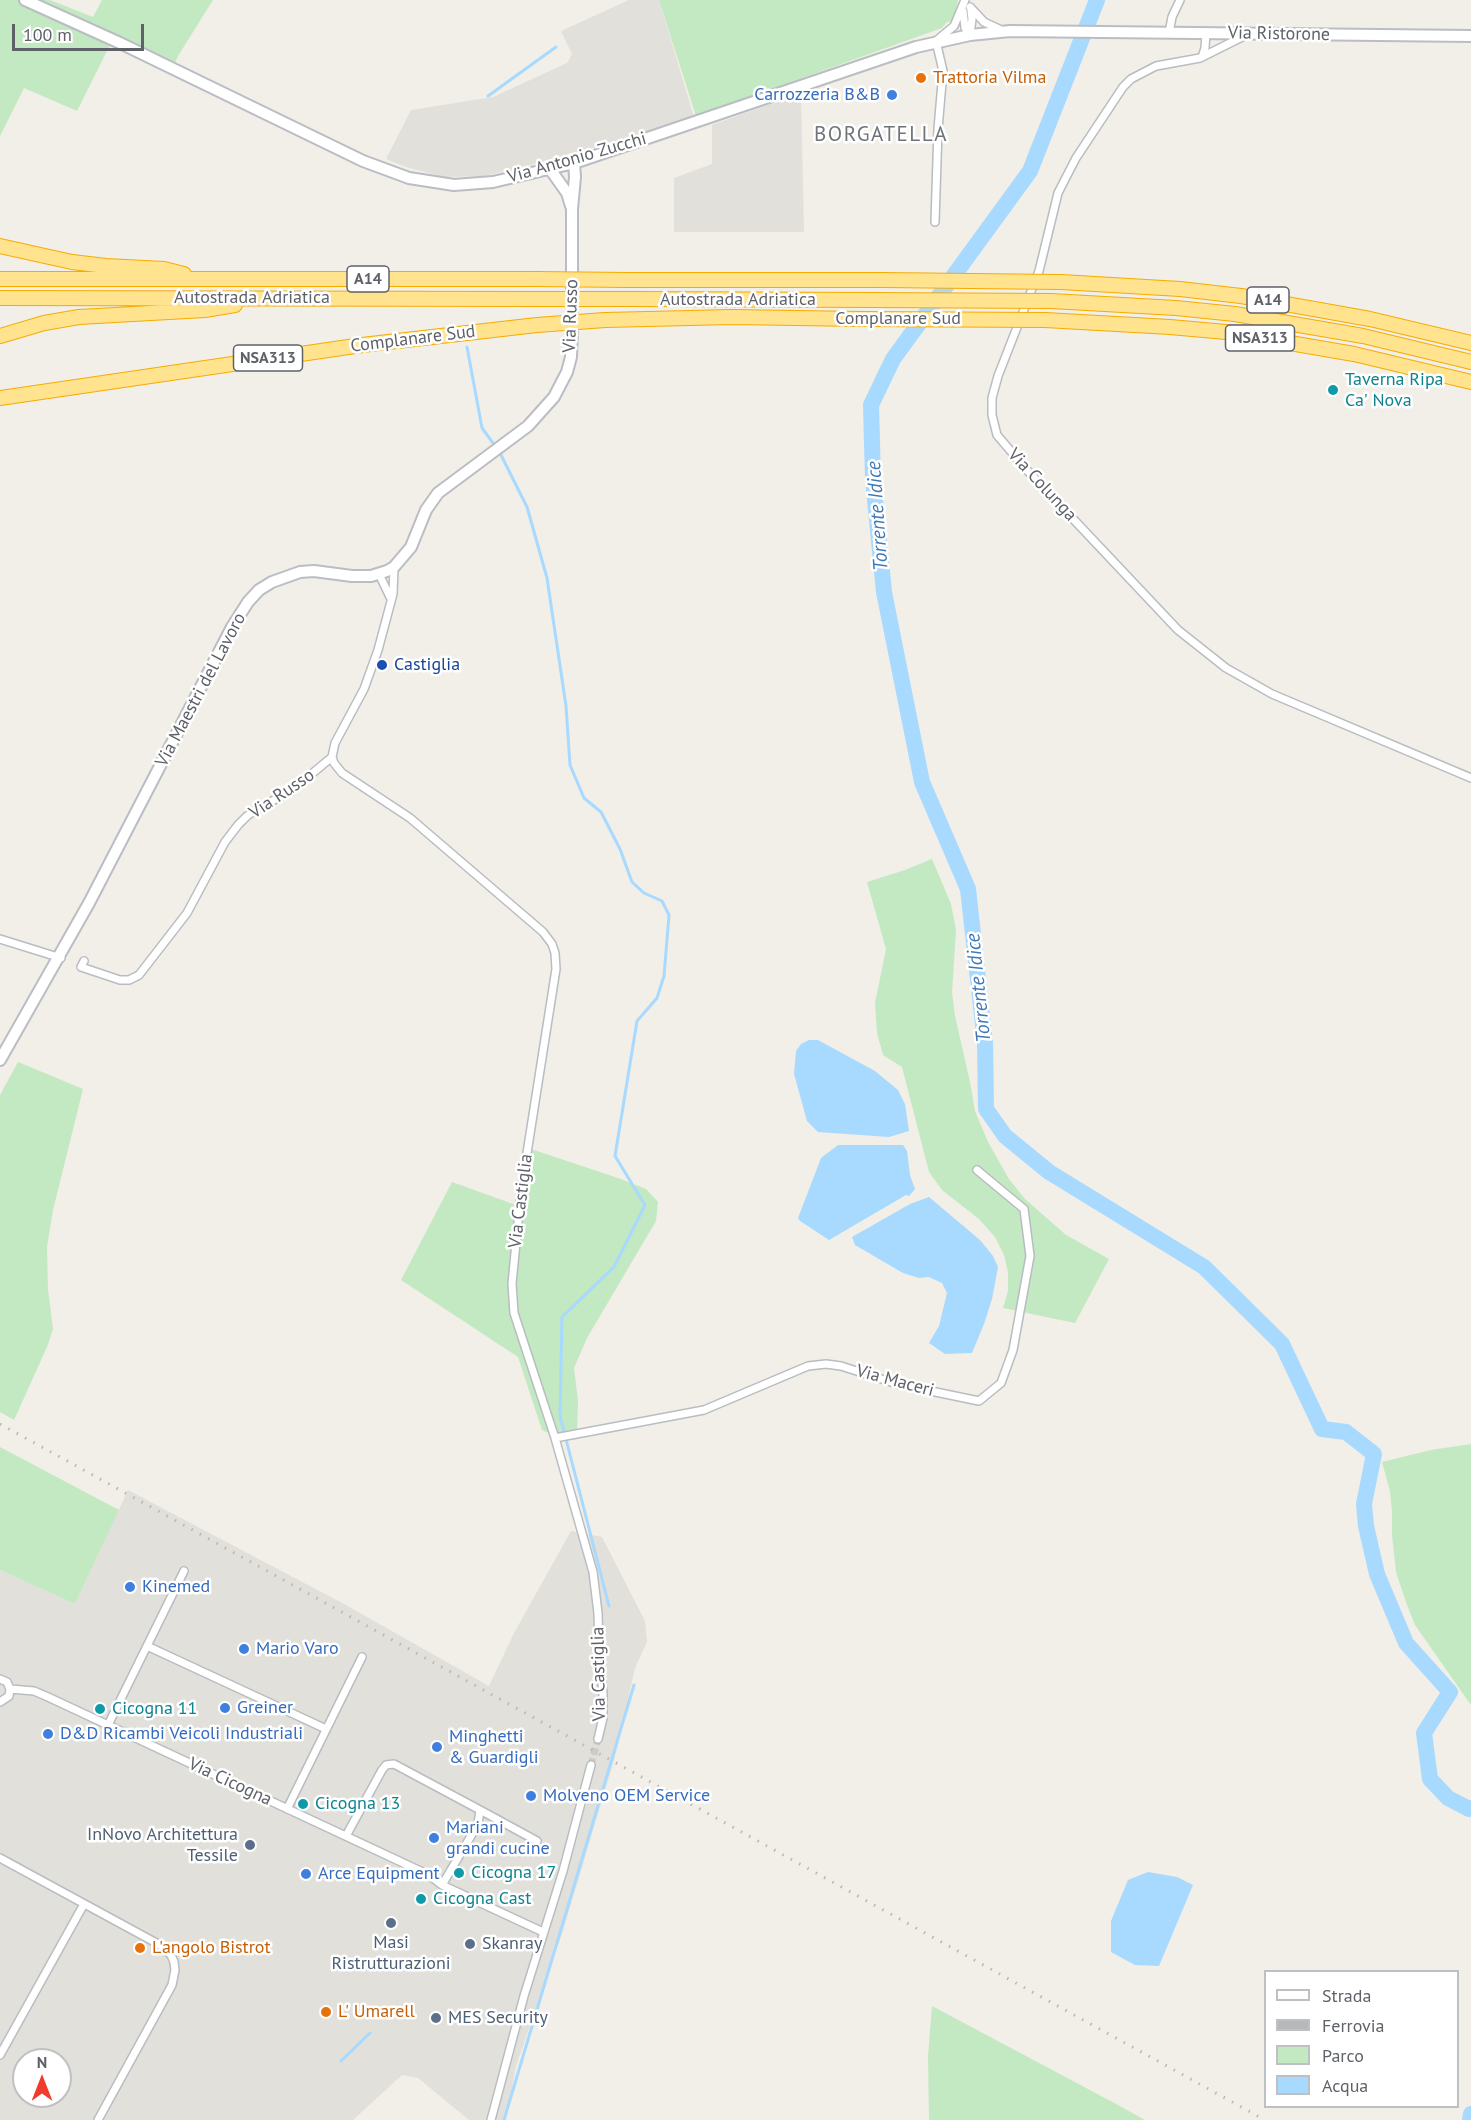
<!DOCTYPE html>
<html>
<head>
<meta charset="utf-8">
<style>
  body { margin:0 }
  #map { position:relative; width:1471px; height:2120px; overflow:hidden; background:#f1efe7; font-family:"PT Sans",sans-serif }
  canvas { display:block }
  .legend { position:absolute; left:1264px; top:1970px; width:195px; height:138px; box-sizing:border-box; background:#fff; border:2px solid #bfc0c3; margin:0; padding:8px 10px; list-style:none; font-size:18px; color:#5e6268 }
  .legend li { display:flex; align-items:center; gap:12px; height:30px }
  .legend b { width:30px; border:2px solid #bfc0c3 }
  .north { position:absolute; left:12px; top:2048px; width:60px; height:60px; box-sizing:border-box; background:#fff; border:2px solid #bfc0c3; border-radius:50%; rotate:0deg; font-size:16px; font-weight:700; line-height:24px; text-align:center; color:#5e6268 }
  .north::after { content:''; display:block; margin:auto; width:21px; height:27px; background:#f23b2b; clip-path:polygon(50% 0,100% 100%,50% 72%,0 100%) }
  .scale { position:absolute; left:12px; top:24px; width:132px; height:27px; box-sizing:border-box; border:3px solid #5e6268; border-top:0; padding-left:8px; font-size:18px; line-height:21px; white-space:nowrap; color:#5e6268; -webkit-text-stroke:4px #fff; paint-order:stroke }
</style>
</head>
<body>
<div id="map">
<canvas width="1471" height="2120"></canvas>
<ul class="legend">
<li><b style="height:8px;background:#fff"></b>Strada</li>
<li><b style="height:8px;background:#b7b8b9"></b>Ferrovia</li>
<li><b style="height:16px;background:#c2e9c2"></b>Parco</li>
<li><b style="height:16px;background:#a8d9ff"></b>Acqua</li>
</ul>
<div class="north">N</div>
<div class="scale">100 m</div>
</div>
<script>
const ctx = document.querySelector('canvas').getContext('2d');
ctx.lineJoin = 'round';
function fillPath(path, color) { ctx.fillStyle = color; ctx.fill(path, 'evenodd'); }
const toPath = rows => new Path2D(rows.map(r => 'M' + r).join(''));
function trace(path, color, width, dash) { ctx.strokeStyle = color; ctx.lineWidth = width; ctx.lineCap = dash ? 'butt' : 'round'; ctx.setLineDash(dash || []); ctx.stroke(path); }
function drawText(font, color, halo, rows, align = 'center') {
  ctx.font = font + ' "PT Sans",sans-serif'; ctx.lineWidth = 5; ctx.setLineDash([]); ctx.textBaseline = 'middle'; ctx.strokeStyle = halo; ctx.fillStyle = color; for (const [text, x, y, turn = 0] of rows) {
    ctx.save(); ctx.translate(x, y); ctx.rotate((+turn || 0) * Math.PI / 180); ctx.textAlign = isNaN(turn) ? turn : align; if (halo) ctx.strokeText(text, 0, 0); ctx.fillText(text, 0, 0); ctx.restore();
  }
}
fillPath(toPath([
  [629,0,659,0,694,117,560,158,484,176,444,177,406,167,386,159,411,110,493,97,567,63,572,54,561,31],
  [801,93,804,232,674,232,674,178,712,164,712,125],
  [128,1490,346,1605,489,1686,514,1633,571,1531,602,1537,645,1621,647,1642,635,1668,615,1757,563,1931,516,2066,506,2120,469,2120,418,2078,402,2075,353,2120,0,2120,0,1570,75,1604],
  [24,2060,60,2060,60,2096,24,2096]
]), '#e2e0db');
fillPath(toPath([
  [0,0,50,0,93,17,102,0,213,0,178,56,172,70,111,43,77,111,24,88,0,136],
  [659,0,958,0,955,21,947,22,942,28,696,116],
  [932,859,951,904,956,930,952,992,955,1016,970,1082,975,1111,988,1142,1009,1179,1025,1199,1066,1235,1109,1259,1075,1323,1003,1308,1008,1291,1008,1272,1004,1255,995,1237,979,1219,942,1190,929,1172,902,1067,883,1055,877,1033,875,1003,886,949,867,882,905,870],
  [18,1062,83,1089,53,1210,47,1247,48,1289,53,1329,47,1347,14,1420,0,1412,0,1095],
  [525,1147,618,1178,646,1189,658,1202,656,1221,587,1338,574,1368,578,1401,577,1433,560,1438,542,1430,518,1357,401,1280,452,1182,516,1205],
  [1471,1444,1471,1705,1415,1625,1407,1605,1396,1572,1392,1535,1392,1512,1390,1491,1382,1462,1431,1450],
  [0,1447,119,1510,75,1604,0,1570],
  [932,2006,1118,2105,1145,2120,929,2120,928,2057]
]), '#c2e9c2');
fillPath(toPath([
  [809,1040,818,1040,875,1071,898,1090,905,1104,909,1131,889,1137,818,1132,807,1121,794,1074,796,1051,801,1044],
  [838,1145,903,1145,907,1151,910,1175,915,1189,909,1196,906,1195,829,1240,800,1221,798,1218,821,1158],
  [929,1197,980,1240,993,1256,998,1267,992,1299,984,1324,972,1353,945,1354,929,1343,939,1326,947,1293,942,1283,929,1277,919,1278,903,1273,855,1245,852,1237,910,1204],
  [1148,1872,1177,1877,1193,1885,1159,1966,1135,1965,1111,1952,1111,1921,1128,1880]
]), '#a8d9ff');
trace(toPath([
  [488,96,556,47],
  [467,347,482,428,493,443],
  [501,455,527,507,547,578,566,706,570,765,584,798,601,812,620,849,632,882,644,893,662,901,669,915,664,976,657,998,637,1021,615,1156,645,1205,614,1267,562,1317,560,1416,609,1606],
  [341,2061,370,2033],
  [504,2120,634,1685]
]), '#a8d9ff', 3);
trace(toPath([
  [1097,0,1030,171,893,359,871,405,873,479,884,592,922,782,968,889,985,1043,986,1109,1005,1136,1049,1172,1204,1267,1282,1344,1322,1429,1346,1432,1374,1454,1364,1504,1366,1526,1377,1574,1406,1643,1450,1692,1424,1733,1430,1779,1448,1798,1469,1809,1471,1808],
  [1470,2120,1471,2114]
]), '#a8d9ff', 16);
trace(toPath([
  [591,1765,598,1739]
]), '#ccccc7', 7, [7, 3.5]);
const street = toPath([
  [970,7,984,22,1001,30],
  [963,11,965,28,970,35],
  [1169,33,1172,17,1180,0],
  [970,35,972,19,971,11],
  [1244,36,1200,58,1156,66,1131,79,1123,87,1076,158,1058,193,1039,271,998,376,992,398,992,415,997,435,1026,469,1178,630,1226,668,1272,694,1471,778],
  [1202,57,1205,48,1206,33],
  [935,222,938,129,943,71,936,41,954,26,965,0],
  [379,574,391,599],
  [332,757,334,763,342,773,410,818,543,932,552,944,555,953,556,969,521,1191,512,1284,514,1313,555,1438,593,1572,598,1613,599,1651,603,1694,603,1718,598,1739],
  [0,939,61,958],
  [84,961,81,967,120,980,129,980,139,975,187,913,225,842,238,825,247,816,257,809,291,791,332,757,335,743,364,689,378,650,393,594,394,567],
  [555,1438,704,1410,808,1366,826,1364,841,1366,897,1384,979,1401,1001,1383,1013,1350,1030,1256,1024,1209,977,1170],
  [147,1646,326,1729],
  [0,1679,7,1682,10,1689,34,1691,48,1697,429,1875,442,1885,543,1932],
  [0,1702,9,1696,10,1689],
  [108,1725,184,1571],
  [287,1809,362,1657],
  [480,1810,537,1841],
  [346,1836,382,1770,386,1765,394,1764,480,1810,478,1824,442,1885],
  [0,1858,160,1945,171,1955,174,1962,175,1970,172,1985,98,2120],
  [0,2055,84,1904],
  [491,2120,524,1996,563,1871,591,1765]
]);
const secondary = toPath([
  [25,0,120,43,363,161,409,178,454,185,493,182,574,163,916,47,970,35,1010,31,1471,36],
  [550,169,567,193,571,206],
  [0,1060,89,903,232,627,248,602,259,590,272,582,300,572,314,571,352,576,371,576,387,571,394,567,411,547,426,510,438,493,528,426,554,397,567,372,571,357,572,332,572,209,575,177,574,163]
]);
const highway = toPath([
  [0,246,72,262,106,266,164,269,184,274],
  [0,279,536,279],
  [628,280,882,280],
  [1061,282,1180,289,1241,296,1370,319,1471,343],
  [0,298,536,299],
  [629,299,872,300],
  [1051,301,1176,308,1235,314,1363,336,1471,362],
  [605,320,732,317,860,319],
  [1045,320,1170,327,1226,332,1354,354,1471,382],
  [0,336,44,323,79,317,205,310,235,305],
  [0,398,362,345,537,325]
]);
trace(street, '#b9bcc1', 10);
trace(secondary, '#babdc3', 14);
trace(highway, '#f7ab00', 16);
trace(street, '#fff', 7);
trace(secondary, '#fff', 10);
trace(highway, '#ffe38f', 14);
trace(toPath([
  [0,1424,1265,2120]
]), '#b7b8b9', 3, [1.5, 8]);
const highwayBridge = toPath([
  [536,279,628,280],
  [882,280,1061,282],
  [536,299,629,299],
  [872,300,1051,301],
  [860,319,1045,320],
  [537,325,605,320]
]);
trace(highwayBridge, '#f7ab00', 16, []);
trace(highwayBridge, '#ffe38f', 14);
for (const [x, y, r, color] of [
  [921,78,6,"#e8710a"],
  [892,95,6,"#3f7fe0"],
  [1333,390,6,"#0f9aa8"],
  [382,665,6,"#1a4fb4"],
  [130,1587,6,"#3f7fe0"],
  [244,1649,6,"#3f7fe0"],
  [225,1708,6,"#3f7fe0"],
  [100,1709,6,"#0f9aa8"],
  [48,1734,6,"#3f7fe0"],
  [437,1747,6,"#3f7fe0"],
  [531,1796,6,"#3f7fe0"],
  [303,1804,6,"#0f9aa8"],
  [434,1838,6,"#3f7fe0"],
  [250,1845,6,"#5c6f8a"],
  [459,1873,6,"#0f9aa8"],
  [306,1874,6,"#3f7fe0"],
  [421,1899,6,"#0f9aa8"],
  [391,1923,6,"#5c6f8a"],
  [470,1944,6,"#5c6f8a"],
  [140,1948,6,"#e8710a"],
  [326,2012,6,"#e8710a"],
  [436,2018,6,"#5c6f8a"]
]) { const dot = new Path2D(); dot.arc(x, y, r, 0, 2 * Math.PI); ctx.fillStyle = color; ctx.fill(dot); trace(dot, '#fff', 2); }
for (const [x, y, w] of [
  [368,279,42],
  [1268,300,42],
  [1260,338,69],
  [268,358,69]
]) { const box = new Path2D(); box.roundRect(x - w / 2, y - 13, w, 26, 4.5); ctx.fillStyle = '#fff'; ctx.fill(box); trace(box, '#5e6268', 1.5); }
drawText('bold 16px', '#5e6268', null, [
  ["A14",368,279],
  ["A14",1268,300],
  ["NSA313",1260,338],
  ["NSA313",268,358]
]);
drawText('18px', '#5e6268', '#fff', [
  ["Via Ristorone",1279,34,1],
  ["Via Antonio Zucchi",577,158,-16],
  ["Autostrada Adriatica",252,298],
  ["Autostrada Adriatica",738,300],
  ["Via Russo",571,316,-88],
  ["Complanare Sud",898,319],
  ["Complanare Sud",413,339,-7],
  ["Via Colunga",1042,485,47],
  ["Via Maestri del Lavoro",201,690,-62],
  ["Via Russo",282,794,-34],
  ["Via Castiglia",521,1201,-83],
  ["Via Maceri",895,1381,15],
  ["Via Castiglia",599,1674,-91],
  ["Via Cicogna",230,1782,25]
]);
drawText('18px', '#c56008', '#fff', [
  ["Trattoria Vilma",933,78],
  ["L'angolo Bistrot",152,1948],
  ["L' Umarell",338,2012]
], 'left');
drawText('18px', '#366cbe', '#fff', [
  ["Carrozzeria B&B",880,95,"right"],
  ["Kinemed",142,1587],
  ["Mario Varo",256,1649],
  ["Greiner",237,1708],
  ["D&D Ricambi Veicoli Industriali",60,1734],
  ["Minghetti",449,1737],
  ["& Guardigli",449,1758],
  ["Molveno OEM Service",543,1796],
  ["Mariani",446,1828],
  ["grandi cucine",446,1849],
  ["Arce Equipment",318,1874]
], 'left');
drawText('18px', '#0d838f', '#fff', [
  ["Taverna Ripa",1345,380],
  ["Ca' Nova",1345,401],
  ["Cicogna 11",112,1709],
  ["Cicogna 13",315,1804],
  ["Cicogna 17",471,1873],
  ["Cicogna Cast",433,1899]
], 'left');
drawText('18px', '#164399', '#fff', [
  ["Castiglia",394,665]
], 'left');
drawText('18px', '#4e5e75', '#fff', [
  ["InNovo Architettura",238,1835,"right"],
  ["Tessile",238,1856,"right"],
  ["Masi",391,1943,"center"],
  ["Ristrutturazioni",391,1964,"center"],
  ["Skanray",482,1944],
  ["MES Security",448,2018]
], 'left');
drawText('italic 20px', '#3e79b8', '#fff', [
  ["Torrente Idice",878,516,-94],
  ["Torrente Idice",979,988,-96]
]);
ctx.letterSpacing = '1.5px';
drawText('21px', '#6f747a', '#fff', [
  ["BORGATELLA",881,135]
]);
ctx.letterSpacing = '0px';
</script>
</body>
</html>
